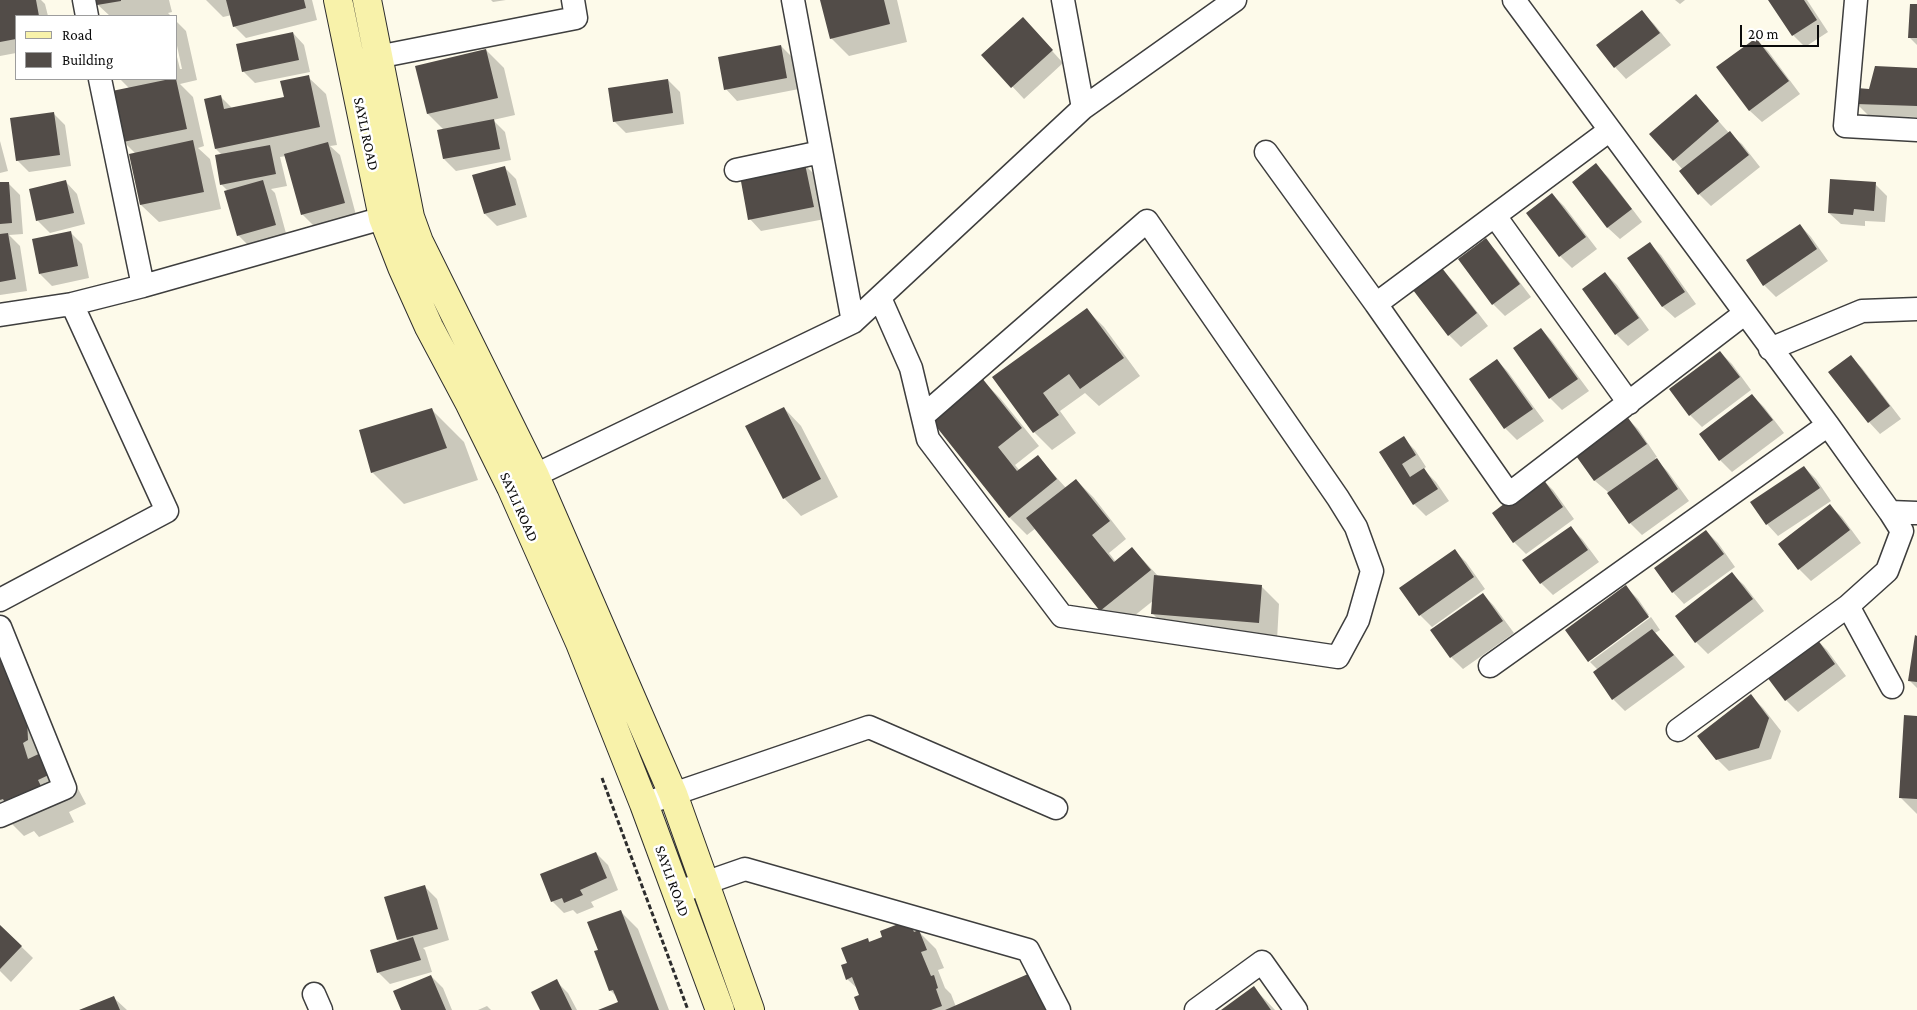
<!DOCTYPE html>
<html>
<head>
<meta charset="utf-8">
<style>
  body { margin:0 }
  #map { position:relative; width:1917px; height:1010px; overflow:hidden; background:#fdfaea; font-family:"Crimson Pro",serif }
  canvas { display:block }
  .legend { position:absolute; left:15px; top:15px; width:162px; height:65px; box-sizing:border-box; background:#fff; border:1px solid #9d9d9d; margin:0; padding:6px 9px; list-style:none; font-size:15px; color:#0b0b0b }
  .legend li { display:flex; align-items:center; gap:10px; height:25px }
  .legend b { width:25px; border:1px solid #9d9d9d }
  .scale { position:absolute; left:1740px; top:25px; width:79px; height:22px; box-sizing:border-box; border:2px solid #0b0b0b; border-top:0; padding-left:6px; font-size:15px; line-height:18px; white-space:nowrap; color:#0b0b0b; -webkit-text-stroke:4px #fff; paint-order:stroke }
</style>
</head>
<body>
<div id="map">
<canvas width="1917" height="1010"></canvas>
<ul class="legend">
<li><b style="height:6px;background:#f8f2aa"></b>Road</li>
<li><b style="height:14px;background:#524c48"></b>Building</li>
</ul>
<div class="scale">20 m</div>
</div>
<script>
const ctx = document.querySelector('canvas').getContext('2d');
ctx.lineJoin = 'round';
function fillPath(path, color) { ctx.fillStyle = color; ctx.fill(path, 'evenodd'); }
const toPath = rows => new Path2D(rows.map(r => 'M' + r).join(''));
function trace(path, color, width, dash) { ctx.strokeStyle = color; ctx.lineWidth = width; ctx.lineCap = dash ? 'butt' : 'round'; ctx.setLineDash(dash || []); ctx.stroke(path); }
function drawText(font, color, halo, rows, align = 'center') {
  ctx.font = font + ' "Crimson Pro",serif'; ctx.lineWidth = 5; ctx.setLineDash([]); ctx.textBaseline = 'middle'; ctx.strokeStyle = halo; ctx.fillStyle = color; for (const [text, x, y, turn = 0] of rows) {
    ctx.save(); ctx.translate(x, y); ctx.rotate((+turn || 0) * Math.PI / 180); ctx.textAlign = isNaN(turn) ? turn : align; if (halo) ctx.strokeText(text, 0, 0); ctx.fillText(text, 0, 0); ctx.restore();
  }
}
fillPath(toPath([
  [0,0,41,0,45,4,48,16,16,16,16,53,0,56],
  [97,0,169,0,172,12,168,13,171,16,110,16,98,5],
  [206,0,312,0,317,20,246,38,234,26,232,15,223,17],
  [491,0,506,0,493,2],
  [821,0,897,0,907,42,849,56,831,38],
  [1675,0,1685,0,1680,4],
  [1770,0,1807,0,1828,32,1805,47,1793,35],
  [1917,5,1917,45,1909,37],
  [1642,12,1654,24,1671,45,1626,79,1615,67],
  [176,21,186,31,197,80,180,84,193,97,204,146,198,148,210,159,221,209,159,222,141,205,136,154,124,142,130,89,120,79,176,79,176,53,180,69,182,69,176,41],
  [1034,31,1063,63,1024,99,983,55],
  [293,33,304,45,310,72,255,83,243,71],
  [1756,39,1768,51,1800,94,1762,122,1750,111,1718,68],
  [781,46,793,58,799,89,737,101,726,89],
  [486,50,504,68,515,115,493,120,505,132,511,160,456,171,444,159,439,131,444,130,428,114,417,67],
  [1917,69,1917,117,1869,116,1857,104],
  [308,77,326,94,337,145,330,146,340,155,356,215,314,226,302,214,286,156,280,157,287,186,271,189,275,193,287,237,250,247,238,235,228,191,221,184,222,155,216,149,205,100,221,97,233,109,285,98],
  [668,80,680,92,684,124,626,133,614,121],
  [1707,108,1729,133,1742,144,1760,167,1711,206,1699,194,1683,170,1674,160],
  [53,113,65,125,71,166,29,172,17,160],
  [0,141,8,171,0,173],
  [805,165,817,177,825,219,761,231,750,219],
  [1596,165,1608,177,1642,222,1620,239,1608,228,1573,182],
  [504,167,516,179,527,217,497,226,485,214],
  [66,182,77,194,85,224,50,233,38,221],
  [0,183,8,183,20,195,23,234,9,235,20,246,27,291,0,295],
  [1875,184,1887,196,1885,222,1865,221,1865,226,1841,224,1829,213],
  [1552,194,1564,206,1597,249,1572,268,1560,256,1527,213],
  [1800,225,1811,237,1828,261,1776,297,1764,285],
  [70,232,82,244,89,278,52,286,40,274],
  [1486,240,1497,252,1531,297,1505,316,1493,304],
  [1649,243,1661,255,1696,304,1675,318,1663,307,1629,258],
  [1442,270,1454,282,1488,326,1461,347,1449,335],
  [1605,273,1617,285,1649,330,1628,346,1616,334,1583,289],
  [1087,310,1104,327,1140,376,1099,406,1085,393,1060,411,1076,433,1052,450,1034,432,994,377],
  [1541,329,1552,341,1589,391,1562,410,1550,398,1515,348],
  [1720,352,1732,364,1751,390,1702,427,1690,415],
  [1850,356,1862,368,1901,419,1880,434,1869,422],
  [1497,360,1508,372,1544,421,1517,440,1505,428,1470,379],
  [982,380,1000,398,1039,446,1015,465,1020,471,1038,457,1066,488,1076,480,1094,498,1126,539,1109,553,1116,562,1132,548,1159,577,1261,586,1279,604,1277,640,1171,632,1153,614,1154,600,1119,628,1101,610,1036,528,1027,535,1009,517],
  [1752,395,1764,407,1784,433,1732,472,1720,460],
  [784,408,801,426,838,497,801,516,784,498],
  [432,410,464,442,478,480,404,504,372,472],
  [1626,417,1638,429,1657,457,1655,458,1668,472,1689,501,1642,535,1630,523,1608,492,1595,481,1576,453],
  [1403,438,1415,450,1426,467,1423,469,1436,482,1449,501,1426,516,1414,504,1381,453],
  [1804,467,1816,479,1831,501,1778,536,1767,524],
  [1541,478,1553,490,1574,519,1526,554,1514,542,1493,513],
  [1830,506,1842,517,1861,543,1811,581,1799,569,1780,544],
  [1571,528,1582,539,1599,562,1553,595,1541,583,1524,561],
  [1706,531,1718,543,1735,567,1684,604,1673,592],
  [1454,550,1466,562,1485,589,1432,627,1420,615],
  [1732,574,1744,585,1764,611,1708,654,1696,642,1677,616],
  [1626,587,1638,599,1649,615,1589,660],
  [1483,594,1494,606,1514,633,1463,669,1451,657,1432,630],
  [1651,617,1660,630,1655,633,1685,667,1625,711,1613,699,1598,670,1590,662],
  [0,630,25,657,31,670,21,676,59,768,76,785,86,804,69,812,74,822,39,837,34,831,24,836,0,812],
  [1917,637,1917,688,1910,681],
  [1815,638,1827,650,1846,676,1798,712,1786,700],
  [1751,696,1763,708,1781,731,1771,759,1729,771,1717,759],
  [1917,717,1917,814,1901,798],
  [596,853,608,865,618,890,591,902,594,907,577,914,573,910,564,913,552,901],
  [425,887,437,899,449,940,423,948,425,950,432,972,390,984,378,972,400,942,398,940],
  [620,911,638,929,669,1010,601,1010,619,1003,617,997,610,990,599,951],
  [909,922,936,949,944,968,938,970,945,988,951,994,956,1007,1061,1010,860,1010,861,996,859,990,847,979,849,963,867,939,870,942,884,937],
  [0,926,33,958,11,982,0,971],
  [431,976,443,988,452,1010,402,1010],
  [556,981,568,993,577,1010,541,1010],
  [1254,988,1275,1010,1223,1010],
  [114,998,127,1010,83,1010],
  [487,1006,491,1010,478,1010]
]), '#0003');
fillPath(toPath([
  [0,0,36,0,39,16,16,16,16,39,0,42],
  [96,0,121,0,121,1,97,5],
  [226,0,304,0,306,8,233,27],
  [820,0,884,0,890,24,830,39],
  [1768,0,1804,0,1817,20,1792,36],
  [1910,4,1917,4,1917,38,1908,38],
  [1642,10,1660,33,1614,68,1596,45],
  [1023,17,1053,50,1011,88,981,55],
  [293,32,299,60,242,72,236,44],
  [1756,38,1789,81,1749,111,1716,67],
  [781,45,787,78,724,90,718,57],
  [486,49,498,98,427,114,415,66],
  [1875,66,1917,68,1917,106,1856,104,1857,88,1869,89],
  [309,75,320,127,215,149,204,99,221,95,224,109,284,97,280,81],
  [170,79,176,79,187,129,123,142,112,91],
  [668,79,673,113,613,122,608,88],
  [1696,94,1719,121,1673,161,1649,134],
  [54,112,60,155,16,161,10,118],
  [494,119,500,149,443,159,437,130],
  [1730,131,1749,155,1698,195,1679,171],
  [193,140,204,192,140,205,129,154],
  [328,142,345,203,301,215,284,154],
  [270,145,276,174,220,185,215,155],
  [1596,163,1632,209,1607,228,1572,182],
  [805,164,814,207,748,220,740,176],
  [505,166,516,205,484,214,472,175],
  [1830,179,1876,182,1874,211,1854,209,1853,215,1828,213],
  [66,180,74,213,36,221,29,189],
  [263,180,276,225,237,236,224,191],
  [0,182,9,182,12,223,0,224],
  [1552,193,1586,237,1559,257,1526,213],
  [1800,224,1817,249,1763,286,1746,260],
  [71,231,78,266,39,274,32,239],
  [8,233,16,279,0,282,0,234],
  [1486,238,1520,284,1492,305,1458,259],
  [1650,242,1685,292,1662,307,1627,258],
  [1442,268,1477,313,1448,336,1413,290],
  [1605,272,1639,318,1615,335,1582,289],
  [1087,308,1124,358,1080,389,1069,374,1043,393,1059,415,1033,433,992,377],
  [1541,328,1578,379,1549,399,1513,348],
  [1720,351,1740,377,1689,416,1669,389],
  [1851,355,1890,406,1868,423,1828,372],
  [1497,359,1533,409,1504,429,1469,379],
  [982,378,1022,428,998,447,1017,471,1038,455,1057,479,1009,518,931,420],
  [1752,394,1773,420,1719,461,1699,434],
  [784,407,821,479,783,499,745,426],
  [432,408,447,448,371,473,359,430],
  [1626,415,1647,444,1594,481,1574,453],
  [1404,436,1416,455,1402,464,1410,477,1424,468,1438,489,1413,505,1379,452],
  [1657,458,1678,489,1629,524,1607,493],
  [1804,466,1820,488,1766,525,1750,502],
  [1541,476,1563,507,1513,543,1492,513],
  [1076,479,1110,521,1092,535,1114,562,1132,547,1151,570,1100,611,1026,518],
  [1830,504,1850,530,1798,570,1778,544],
  [1571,526,1588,550,1540,584,1522,560],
  [1706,530,1724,554,1672,593,1654,568],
  [1455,549,1474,577,1419,616,1399,588],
  [1732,572,1753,599,1695,643,1675,616],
  [1154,575,1262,585,1259,623,1151,614],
  [1626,585,1649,617,1588,662,1565,630],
  [1483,593,1503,621,1450,658,1430,630],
  [1652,629,1674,655,1612,700,1593,672],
  [1915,635,1917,636,1917,682,1908,681],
  [1815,636,1835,664,1785,701,1764,673],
  [0,658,11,673,27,718,28,740,23,743,28,759,45,751,55,772,38,780,43,790,6,805,3,799,0,800],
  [1751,694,1769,718,1759,748,1716,760,1697,736],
  [1904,715,1917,716,1917,799,1899,798],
  [596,852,607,878,580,890,583,895,564,903,562,898,551,902,540,874],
  [425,885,438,929,397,940,384,897],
  [621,910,659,1010,598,1010,618,1002,613,990,609,991,594,951,598,950,587,922],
  [909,920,914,932,919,930,927,950,921,952,931,976,934,975,938,988,936,989,942,1006,931,1010,859,1010,854,997,859,995,852,977,846,980,841,965,847,963,841,948,868,938,869,942,882,937,880,931],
  [0,925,22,946,0,969],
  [413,937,421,960,377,973,370,950],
  [1035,971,1052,1010,945,1010],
  [431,975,446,1010,401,1010,393,991],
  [557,979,572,1010,540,1010,531,992],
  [1254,986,1271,1010,1221,1010],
  [114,996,120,1010,79,1010]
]), '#524c48');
const street = toPath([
  [84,0,87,16],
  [793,0,853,322],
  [1063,0,1083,108],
  [1514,0,1828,425,1890,512,1917,513],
  [1856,0,1845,126,1917,130],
  [362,60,576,18,573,0],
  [100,79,143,286],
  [1610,130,1376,304,1509,494,1744,314],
  [1266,152,1376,304],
  [736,170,821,152],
  [1495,216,1629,403],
  [880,298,911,368,928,439,1062,616,1338,657,1358,620,1372,571,1356,527,1338,498,1147,221,923,416],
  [0,315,72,304,143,286,383,218],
  [1770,349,1862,311,1917,309],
  [519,483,853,322,1083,108,1235,0],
  [1890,512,1902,531,1887,571,1848,606,1892,687],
  [0,600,167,511,72,304],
  [0,627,65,788,0,816],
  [1490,666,1828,425],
  [1678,730,1848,606],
  [644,804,869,727,1056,808],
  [676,893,745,869,1028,950,1059,1010],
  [314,994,321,1010],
  [1196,1010,1262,962,1296,1010]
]);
const secondary = toPath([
  [338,0,383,218,402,267,429,327,470,404,511,487,580,643,644,804,720,1010],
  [367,0,410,217,419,242,535,476,673,794,750,1010]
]);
trace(street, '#3e3e3e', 25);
trace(secondary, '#2d2d2d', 30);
trace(toPath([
  [602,778,688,1010]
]), '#2d2d2d', 3, [5, 2.5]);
trace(street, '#fff', 22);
trace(secondary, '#f8f2aa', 28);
drawText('15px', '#0b0b0b', '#fff', [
  ["SAYLI ROAD",366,134,78],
  ["SAYLI ROAD",519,507,66],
  ["SAYLI ROAD",672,881,70]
]);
</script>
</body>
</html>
